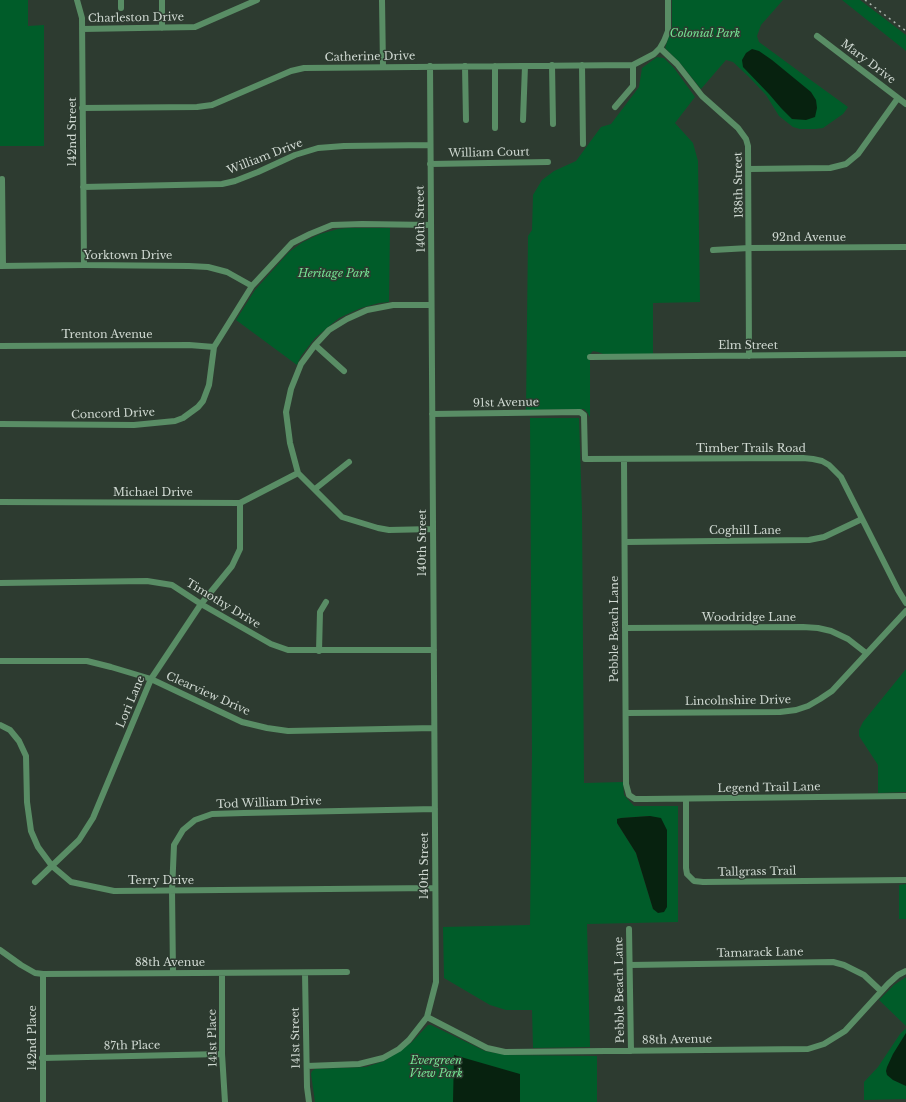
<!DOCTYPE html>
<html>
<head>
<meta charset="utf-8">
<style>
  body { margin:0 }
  canvas { display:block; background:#2d3b30 }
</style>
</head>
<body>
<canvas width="906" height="1102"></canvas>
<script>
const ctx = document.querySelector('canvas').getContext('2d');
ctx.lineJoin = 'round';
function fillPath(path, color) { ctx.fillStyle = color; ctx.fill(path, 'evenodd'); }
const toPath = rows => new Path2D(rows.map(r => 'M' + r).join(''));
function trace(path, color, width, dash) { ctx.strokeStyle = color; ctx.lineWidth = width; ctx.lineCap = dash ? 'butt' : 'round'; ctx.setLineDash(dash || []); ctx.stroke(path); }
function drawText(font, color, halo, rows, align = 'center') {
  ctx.font = font + ' "Libre Baskerville",serif'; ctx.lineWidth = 3; ctx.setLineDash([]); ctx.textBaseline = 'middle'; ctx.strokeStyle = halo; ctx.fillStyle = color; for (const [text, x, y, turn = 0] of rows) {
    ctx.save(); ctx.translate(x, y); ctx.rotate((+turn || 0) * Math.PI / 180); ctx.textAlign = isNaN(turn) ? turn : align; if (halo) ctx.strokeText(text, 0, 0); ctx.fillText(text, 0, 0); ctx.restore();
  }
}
fillPath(toPath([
  [0,0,28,0,28,26,44,25,44,146,0,146],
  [672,0,783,0,761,25,757,36,759,42,808,78,848,107,846,110,843,114,823,128,815,129,800,129,793,127,779,116,766,95,749,77,733,62,726,60,701,89,680,63,665,48,672,27],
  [842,0,860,0,906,35,906,51],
  [657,57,664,58,674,68,695,97,675,123,693,143,698,161,700,302,653,303,653,354,603,354,598,352,593,351,590,354,590,417,587,412,584,409,526,410,528,236,532,230,533,195,542,180,554,171,576,161,601,127,611,124,639,87,642,68],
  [348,228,390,228,389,302,379,303,361,308,339,318,315,338,301,356,297,365,236,320,255,290,289,252,303,242,320,234,338,229],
  [530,418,579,418,582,511,584,783,623,782,624,795,634,806,678,806,678,922,587,924,590,1047,533,1048,532,1010,506,1010,490,1005,444,978,443,927,530,925,532,752],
  [650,816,667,830,667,907,653,909,636,853,617,823,617,819,621,818],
  [906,669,906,792,878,793,878,765,859,736,859,730,863,722],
  [906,884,906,919,899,919,899,885],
  [906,977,906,1026,879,1000,894,985],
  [428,1025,431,1025,485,1051,507,1055,597,1056,597,1102,315,1102,311,1074,312,1071,315,1069,366,1067,384,1061,411,1043],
  [906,1028,906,1099,864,1100,864,1082,878,1067,900,1034]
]), '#005c29');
fillPath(toPath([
  [752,49,759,51,772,60,811,92,816,100,817,108,815,117,806,120,792,119,781,108,769,94,743,67,742,60,746,53],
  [650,816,661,818,667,830,667,907,664,912,658,913,653,909,636,853,617,823,617,819,621,818],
  [906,1033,906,1086,893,1080,887,1075,886,1071,887,1067,893,1054],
  [454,1055,520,1074,520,1102,453,1102]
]), '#07220f');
trace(toPath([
  [77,0,82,18,84,265],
  [121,0,121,8],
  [162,0,162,28],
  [382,0,383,66],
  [82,29,195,27,257,0],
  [817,36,906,104],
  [660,48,677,64,702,96,738,128,746,139,748,146,749,356],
  [552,65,553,124],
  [582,65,583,144],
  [465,66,466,120],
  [615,107,633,86,633,65],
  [82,108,197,107,212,105,291,71,304,68,633,65,654,54,660,48,664,41,668,31,668,0],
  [523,120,525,66],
  [495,128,495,66],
  [430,164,548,162],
  [749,169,830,168,846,164,858,154,898,98],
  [2,179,3,266],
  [83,187,222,184,235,181,258,172,295,155,318,148,344,146,430,145],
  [713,250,749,248,906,247],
  [0,266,84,265,189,266,208,267,227,272,252,286],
  [315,345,344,371],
  [0,346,189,345,214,347],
  [590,357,906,354],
  [432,414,580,412,584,415,585,459,803,458,813,459,822,461,829,465,841,477,898,590,906,603],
  [0,424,134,425,175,421,183,418,198,407,203,401,209,385,214,347,252,286,292,243,310,234,332,225,362,224,431,225],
  [624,460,626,784,629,795,635,799,645,799,906,796],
  [298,473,290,443,286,412,291,389,301,364,315,345,329,330,347,319,367,310,393,305,431,305],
  [298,473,342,517,378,528,389,530,433,529],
  [315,489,349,462],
  [0,502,240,503,298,473],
  [625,542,809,540,824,537,862,519],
  [0,583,147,581,172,585,201,604,271,644,288,650,434,650],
  [625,628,803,627,818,628,831,631,848,639,866,653],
  [319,651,320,612,326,602],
  [0,661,87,661,111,667,151,679,242,722,267,728,288,731,434,728],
  [626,713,780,712,796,710,808,706,820,699,832,691,906,611],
  [0,725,10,730,19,741,26,756,27,802,31,831,38,847,52,866,71,882,114,891,435,888],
  [686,799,686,868,687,874,694,881,703,882,906,880],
  [35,882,79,840,93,818,151,679,201,604,232,566,240,549,240,503],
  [629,929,631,1051],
  [0,950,21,965,35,973,43,974,347,972],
  [630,965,833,962,844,965,864,975,881,991],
  [173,973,172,891,174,845,183,830,195,820,212,814,244,813,435,809],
  [222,973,222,1054,225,1102],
  [305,973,307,1087,309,1102],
  [427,1017,487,1048,505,1052,808,1049,824,1044,845,1031,888,984,898,975,906,971],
  [42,1058,222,1054],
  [307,1066,359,1064,383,1058,399,1049,409,1040,427,1017,436,982,430,66],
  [43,1102,43,974]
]), '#598d65', 6);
trace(toPath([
  [865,0,906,31]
]), '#aab4ac', 1.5, [2, 4]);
drawText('11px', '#cfd8d1', '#2d3b30', [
  ["Charleston Drive",136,18,-1],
  ["Catherine Drive",370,57,-1],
  ["Mary Drive",868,62,37],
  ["142nd Street",73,132,-90],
  ["William Court",489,153,-1],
  ["William Drive",265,157,-21],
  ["138th Street",739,185,-91],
  ["140th Street",421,219,-91],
  ["92nd Avenue",809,238],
  ["Yorktown Drive",128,256],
  ["Trenton Avenue",107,335],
  ["Elm Street",748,346],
  ["91st Avenue",506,403,-1],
  ["Concord Drive",113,414,-2],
  ["Timber Trails Road",751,449],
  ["Michael Drive",153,493],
  ["Coghill Lane",745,531],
  ["140th Street",423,543,-90],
  ["Timothy Drive",223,604,31],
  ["Woodridge Lane",749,618],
  ["Pebble Beach Lane",615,629,-90],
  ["Clearview Drive",208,694,24],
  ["Lincolnshire Drive",738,701,-1],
  ["Lori Lane",131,702,-67],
  ["Legend Trail Lane",769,788,-1],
  ["Tod William Drive",269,803,-2],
  ["140th Street",425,866,-90],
  ["Tallgrass Trail",757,872,-1],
  ["Terry Drive",161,881],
  ["Tamarack Lane",760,953,-1],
  ["88th Avenue",170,963],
  ["Pebble Beach Lane",620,990,-91],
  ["142nd Place",33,1038,-90],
  ["141st Place",213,1038,-91],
  ["141st Street",296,1038,-91],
  ["88th Avenue",677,1040,-1],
  ["87th Place",132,1046,-1]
]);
drawText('italic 11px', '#75e494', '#2d3b30', [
  ["Colonial Park",705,34],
  ["Heritage Park",334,274],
  ["Evergreen",436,1061],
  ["View Park",436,1074]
]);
</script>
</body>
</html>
